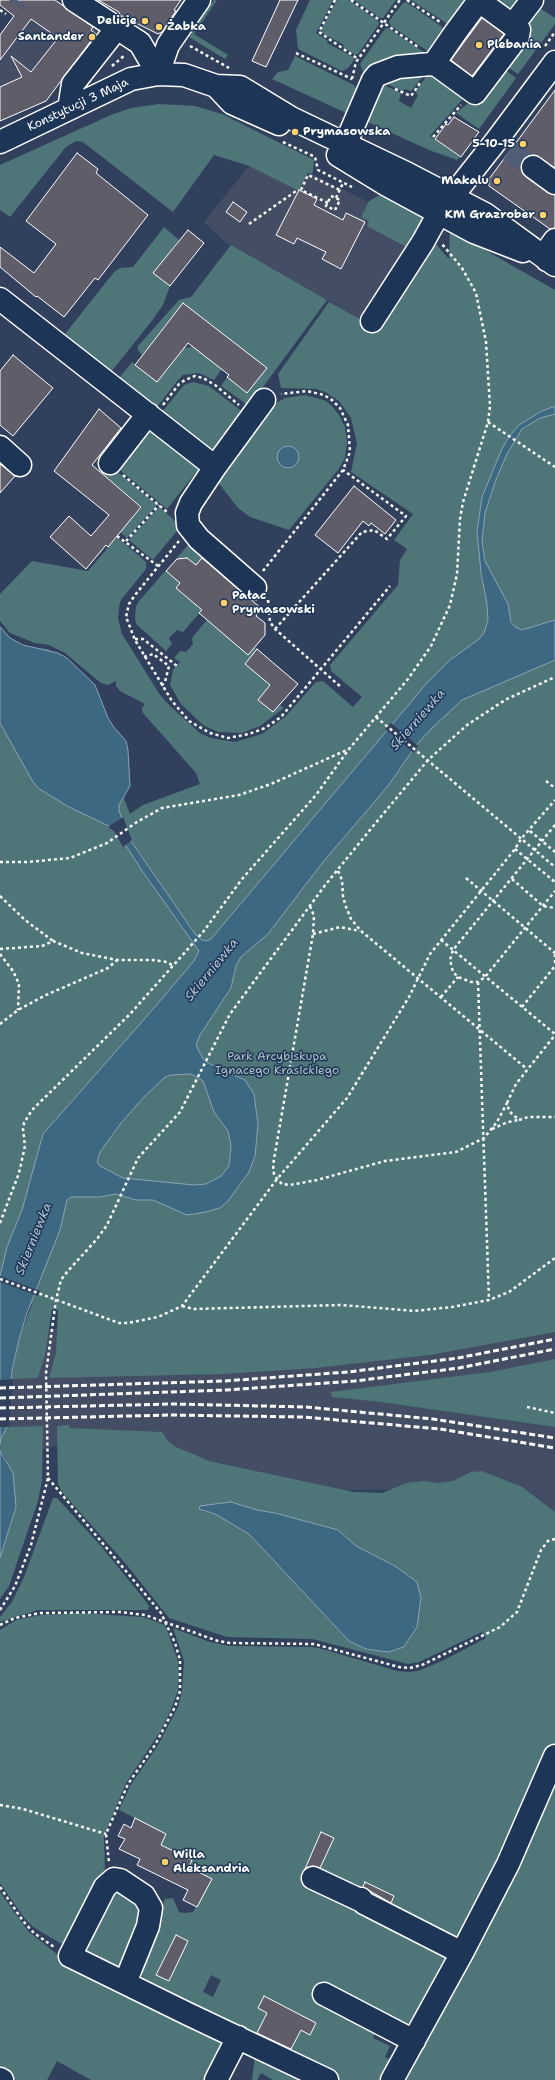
<!DOCTYPE html>
<html>
<head>
<meta charset="utf-8">
<style>
  body { margin:0 }
  canvas { display:block; background:#31415d }
</style>
</head>
<body>
<canvas width="555" height="2080"></canvas>
<script>
const ctx = document.querySelector('canvas').getContext('2d');
ctx.lineJoin = 'round';
function fillPath(path, color) { ctx.fillStyle = color; ctx.fill(path, 'evenodd'); }
const toPath = rows => new Path2D(rows.map(r => 'M' + r).join(''));
function trace(path, color, width, dash) { ctx.strokeStyle = color; ctx.lineWidth = width; ctx.lineCap = dash ? 'butt' : 'round'; ctx.setLineDash(dash || []); ctx.stroke(path); }
function drawText(font, color, halo, rows, align = 'center') {
  ctx.font = font + ' "Shantell Sans",sans-serif'; ctx.lineWidth = 3; ctx.setLineDash([]); ctx.textBaseline = 'middle'; ctx.strokeStyle = halo; ctx.fillStyle = color; for (const [text, x, y, turn = 0] of rows) {
    ctx.save(); ctx.translate(x, y); ctx.rotate((+turn || 0) * Math.PI / 180); ctx.textAlign = isNaN(turn) ? turn : align; if (halo) ctx.strokeText(text, 0, 0); ctx.fillText(text, 0, 0); ctx.restore();
  }
}
fillPath(toPath([
  [25,0,55,0,102,31,46,100,0,121,0,34],
  [267,137,314,160,312,174,368,202,380,195,426,217,364,321,226,243,204,222,249,166,251,167],
  [555,1307,555,1517,436,1489,341,1490,201,1459,58,1445,0,1461,0,1326,32,1330]
]), '#434d64');
fillPath(toPath([
  [214,0,217,0,194,34,228,55,225,59,189,37],
  [310,0,333,0,316,33,328,41,327,43,353,57,354,60,348,68,342,71,298,49,296,30],
  [337,0,349,0,378,21,379,24,358,54,355,55,343,47,344,45,322,33,321,30],
  [354,0,396,0,383,18,380,18],
  [411,0,474,0,454,28],
  [485,0,522,0,513,13],
  [406,2,448,31,432,54,390,25,389,21,403,3],
  [538,7,555,18,555,24,518,74,503,64],
  [388,28,431,57,365,77,360,64,385,29],
  [295,56,354,85,360,97,353,116,272,79,278,72,288,70],
  [501,67,516,78,479,129,456,113,481,93],
  [426,72,411,91,405,89,402,91,381,81],
  [429,73,467,94,430,136,460,157,457,160,429,150,361,119,379,83,401,93,399,101,411,108,418,95,415,92],
  [159,104,195,106,222,114,314,160,313,171,312,174,308,172,299,191,249,166,214,155,173,212,83,142,76,141,66,147,10,217,0,210,0,165,111,115,131,108],
  [382,194,426,217,410,249,367,226,369,221,361,217,369,201],
  [164,227,179,240,154,273,170,286,163,305,154,318,111,372,65,334,114,272,120,268,133,267],
  [450,230,555,290,555,1332,430,1355,315,1368,223,1374,49,1378,56,1353,58,1310,52,1309,45,1355,38,1378,11,1379,19,1339,32,1304,0,1316,0,626,18,647,48,649,72,668,130,814,143,805,200,784,196,773,143,713,142,708,145,704,120,691,116,686,116,681,108,685,101,683,65,653,49,645,35,643,10,633,0,621,0,594,32,561,88,571,117,537,146,562,146,569,121,600,119,607,118,619,122,634,160,695,170,706,200,733,211,738,235,742,262,734,285,717,316,682,323,681,353,707,362,697,331,671,330,665,398,585,400,560,407,549,394,540,413,514,351,472,357,443,351,418,339,401,325,392,316,389,281,388,278,374,329,302,364,321,434,242,449,259],
  [231,245,327,300,249,406,221,386,227,377,247,393,267,368,183,303,142,355,138,350,138,346,179,300,191,297],
  [193,347,222,369,214,380,199,373,183,375,178,380,157,407,119,378,132,362,157,382,184,348],
  [193,382,209,386,244,413,213,451,163,411,184,385],
  [305,395,324,400,331,405,339,415,345,427,347,443,345,458,338,470,289,530,250,517,238,508,217,481,267,408,285,398],
  [147,428,200,467,167,509,114,465],
  [112,467,157,505,127,538,120,532,142,507,98,470],
  [159,507,181,526,153,560,129,540],
  [189,544,227,578,202,558,196,565,187,558,181,558,177,563,174,561,166,571,182,581,176,588,202,610,183,632,177,630,169,638,172,644,166,651,136,624,135,616,136,607,139,601],
  [210,616,217,628,233,642,248,642,257,649,245,664,270,685,258,700,273,712,280,705,284,708,260,726,242,733,218,732,203,725,181,704,170,685,173,670,180,662,174,658,180,651,186,652,193,644,192,638],
  [555,1359,555,1427,381,1402,332,1397,331,1392,490,1372],
  [69,1425,70,1428,162,1432,168,1441,174,1446,209,1461,354,1492,382,1493,407,1483,423,1481,437,1483,453,1481,471,1472,482,1471,522,1487,555,1512,555,1747,459,1947,358,1896,304,1872,301,1872,307,1879,455,1954,411,2037,378,2027,373,2038,390,2046,385,2057,394,2062,387,2080,338,2080,150,1991,143,1984,142,1964,165,1899,173,1898,179,1912,184,1913,193,1912,211,1879,189,1867,192,1860,171,1850,156,1855,166,1834,119,1810,130,1786,158,1745,178,1707,182,1691,184,1661,173,1628,210,1642,229,1646,313,1647,326,1650,397,1671,409,1672,418,1671,442,1661,486,1638,482,1632,419,1662,408,1664,312,1639,227,1637,169,1618,126,1564,62,1492,58,1484,57,1426],
  [231,1502,257,1510,275,1513,338,1530,356,1546,395,1566,349,1641,249,1534,215,1514,202,1511],
  [176,1935,188,1942,168,1981,156,1974],
  [211,1975,221,1980,213,1997,203,1992],
  [43,1426,42,1480,38,1501,9,1586,0,1599,0,1558,16,1507,6,1458,0,1451,1,1438,7,1427],
  [53,1498,57,1498,101,1546,144,1599,149,1606,148,1610,38,1610,0,1622,0,1617,12,1602,24,1577],
  [79,1613,143,1617,165,1625,178,1661,179,1675,178,1691,169,1714,160,1732,126,1783,104,1836,105,1874,67,1944,60,1943,33,1927,25,1919,0,1883,0,1630,16,1620,41,1615],
  [555,1768,555,2080,399,2080],
  [0,1892,28,1931,63,1959,227,2038,207,2080,91,2080,57,2061,47,2080,16,2080,0,2070],
  [114,1892,121,1892,145,1907,124,1970,85,1959,84,1946],
  [255,2056,311,2080,273,2080,261,2073,257,2080,252,2080]
]), '#4e7578');
const water = toPath([
  [552,407,555,407,555,414,540,418,522,429,507,454,495,482,485,513,482,541,485,561,508,604,511,622,515,627,522,630,555,620,555,660,462,700,432,728,417,744,388,786,323,862,268,934,241,957,236,966,231,988,200,1035,196,1045,203,1059,208,1063,245,1080,254,1094,258,1124,255,1156,249,1172,228,1201,220,1208,206,1212,187,1215,153,1200,136,1200,116,1194,100,1197,71,1197,67,1200,60,1230,27,1313,19,1339,12,1371,7,1427,1,1438,0,1445,0,1276,7,1247,22,1210,43,1134,148,1015,194,961,199,951,143,872,115,829,67,806,38,788,33,782,0,723,0,627,10,638,23,645,58,653,67,658,95,685,108,718,113,726,126,741,128,750,130,786,119,805,119,811,131,841,195,934,202,940,207,941,211,939,427,683,450,660,479,639,484,633,488,620,487,604,481,573,477,532,482,497,501,451,508,438,519,425,540,412,552,407],
  [191,1074,203,1081,214,1112,228,1131,231,1146,229,1166,221,1176,206,1184,194,1185,123,1178,100,1166,97,1162,100,1152,121,1123,145,1096,165,1077,171,1075,191,1074],
  '277 457a11 11 0 1 1 22 0a11 11 0 1 1-22 0Z',
  [0,1451,13,1473,16,1507,0,1558,0,1451],
  [231,1502,257,1510,275,1513,338,1530,356,1546,395,1566,417,1582,421,1598,417,1627,404,1647,388,1652,366,1649,349,1641,249,1534,215,1514,199,1509,200,1506,231,1502]
]);
fillPath(water, '#3d6882');
trace(water, '#8ba4b4', 1);
fillPath(toPath([
  [391,723,418,746,414,753,385,729],
  [123,817,132,840,123,847,114,831,108,827],
  [0,1276,40,1291,38,1296,0,1282],
  [13,1379,9,1427,0,1427,0,1380]
]), '#31415d');
const building = toPath([
  [0,0,55,0,93,27,91,30,96,34,46,101,0,121,0,87,22,77,11,56,31,72,58,38,31,19,0,60,0,35,14,16,0,5,0,0],
  [98,0,181,0,174,10,176,11,173,15,162,32,158,34,120,15,119,12,98,0],
  [280,0,298,0,266,67,252,61,280,0],
  [482,18,504,34,472,76,451,60,482,18],
  [555,90,555,168,534,155,528,156,523,159,521,166,522,172,526,177,548,193,555,195,555,228,550,229,489,186,489,179,555,90],
  [454,117,479,132,461,157,435,139,446,124,448,125,454,117],
  [77,153,98,169,96,173,148,215,98,280,95,278,64,317,37,296,36,297,0,267,0,247,34,273,56,244,26,221,77,153],
  [299,190,317,199,314,205,343,220,346,213,365,222,341,269,322,259,326,252,297,238,294,244,276,235,299,190],
  [233,202,247,212,240,222,226,212,233,202],
  [188,230,204,243,170,286,153,273,188,230],
  [183,303,267,368,247,393,227,377,229,375,188,343,157,382,135,365,183,303],
  [13,355,53,388,13,436,0,425,0,371,13,355],
  [99,409,121,428,92,465,141,507,108,547,106,545,86,569,50,537,69,516,91,536,109,515,54,471,99,409],
  [0,464,15,476,0,493,0,464],
  [354,486,396,520,385,534,371,523,369,526,363,521,338,553,315,535,354,486],
  [187,558,196,565,202,558,262,609,256,616,265,623,265,635,248,655,199,613,202,610,176,588,180,583,166,571,177,559,187,558],
  [257,649,298,684,273,712,258,700,270,685,245,664,257,649],
  [135,1818,166,1834,161,1845,192,1860,189,1867,212,1879,197,1907,183,1900,188,1890,137,1865,140,1859,119,1849,125,1839,118,1836,124,1824,131,1828,135,1818],
  [321,1832,334,1838,320,1868,312,1866,305,1869,321,1832],
  [365,1882,394,1896,391,1903,363,1887,365,1882],
  [176,1935,188,1941,169,1981,156,1975,176,1935],
  [264,1996,316,2023,310,2035,301,2030,291,2049,257,2033,267,2013,258,2008,264,1996]
]);
fillPath(building, '#605d6b');
trace(building, '#fff', 1);
trace(toPath([
  [14,4,17,0],
  [509,151,533,167]
]), '#505e75', 22, [22, 11]);
const minor = toPath([
  [74,0,140,43,158,74],
  [513,25,532,0],
  [158,74,168,45,199,0],
  [216,86,232,103,279,124],
  [69,109,73,84,117,28],
  [0,142,131,79,158,74,184,75,216,86,240,87,291,118,408,174,485,214,555,265],
  [345,145,373,80,377,75,398,67,431,64,438,66,475,93,518,36,519,30,482,3,478,2,455,33,437,59,436,65],
  [338,155,387,185,474,232,523,251],
  [533,167,555,183],
  [547,260,550,247,555,240],
  [0,299,215,467,191,503,187,513,188,525,199,539,255,588],
  [372,321,423,242,439,213,496,141,555,62],
  [0,447,20,465],
  [110,463,148,414],
  [215,467,264,400],
  [313,1878,362,1901],
  [361,1899,364,1903,462,1953],
  [125,1983,148,1926,151,1908,144,1896,120,1880,114,1879,105,1887,70,1956,188,2014,327,2080],
  [324,1994,414,2041],
  [0,2079,2,2080],
  [216,2080,238,2037],
  [392,2080,462,1953,508,1864,555,1756]
]);
trace(minor, '#fff', 25);
trace(toPath([
  [335,0,319,32,358,59],
  [351,0,418,47],
  [407,0,440,22],
  [0,10,6,14],
  [190,46,229,68],
  [545,46,555,32],
  [296,53,352,79],
  [112,66,125,55],
  [352,79,356,62,400,0],
  [395,89,411,96,420,83],
  [433,137,461,105],
  [283,142,315,157,318,170,352,187],
  [331,196,340,200,335,210,326,206,331,196],
  [336,198,343,183],
  [328,203,301,190,308,175,340,190],
  [249,224,296,191],
  [163,405,179,384,185,380,195,376,203,378,215,385,239,405],
  [488,422,555,467],
  [123,475,167,512],
  [117,536,158,566],
  [126,541,159,505],
  [179,541,135,595,129,604,126,617,135,640,172,701,189,721,210,733,228,738,249,734,265,728,281,717,390,586],
  [263,571,343,470,350,452,348,425,340,408,332,400,324,395,307,391,281,394],
  [268,600,270,622,275,629,342,688],
  [275,629,362,532,374,530,387,539,406,516,343,470],
  [135,639,143,639,147,642,177,666],
  [144,657,153,654,169,666,165,682,161,686],
  [376,717,555,867],
  [546,781,555,788],
  [555,825,453,950,450,960,453,972,458,977,471,982,478,982,485,977,555,891],
  [530,831,555,852],
  [515,849,555,882],
  [0,862,28,862,70,858,107,843,137,822,162,808,239,795,271,784,349,749,408,679,431,646,450,605,457,574,460,519,463,502,488,422,490,406,486,342,476,293,462,268,442,244],
  [338,871,342,880,343,896,346,907,351,919,361,931,527,1069],
  [466,878,555,953],
  [512,879,543,906,555,908],
  [0,896,25,920,53,941],
  [310,906,314,916,313,934,273,1165,274,1174,277,1179,282,1184,290,1185,317,1180,385,1161,456,1152,484,1138,497,1122,507,1103,509,1111,519,1120,528,1117,555,1117],
  [313,934,340,927,360,931],
  [441,940,555,1034],
  [0,949,42,946,53,941,82,953,117,960,153,960,167,962,172,965],
  [0,954,13,971,19,984,18,1010],
  [555,954,555,963],
  [478,982,489,1300],
  [441,997,458,977],
  [522,1007,555,966],
  [0,1024,18,1010,46,995,108,968,117,960],
  [507,1103,516,1084,555,1035],
  [492,1129,508,1122,519,1120],
  [0,1223,19,1173,25,1146,23,1129,24,1123,32,1110,130,1014,203,932,242,879,316,795,349,749],
  [0,1279,119,1323,128,1323,158,1317,182,1306,277,1179,347,1098,409,997,430,954,515,849,521,839,555,800],
  [182,1306,194,1309,342,1305,414,1311,452,1307,489,1300,509,1292,555,1258],
  [527,1407,555,1413],
  [48,1478,161,1613,175,1643,180,1660,180,1691,175,1707,155,1745,128,1784,106,1834,109,1863],
  [0,1610,15,1586,31,1545,48,1478,46,1373,56,1300,61,1280,67,1272,97,1239,107,1225,138,1158,180,1112,230,1014,326,884,374,825,428,760,467,725,505,700,555,677],
  [0,1625,15,1618,40,1613,120,1612,145,1615,218,1641,230,1643,314,1644,399,1667,410,1668,422,1665,500,1627,517,1612,541,1550,548,1541,555,1539],
  [0,1805,23,1809,106,1834],
  [0,1887,23,1921,34,1933,54,1947]
]), '#fff', 2.5, [3, 3]);
trace(minor, '#1d3557', 22);
trace(toPath([
  [0,1388,224,1381,348,1372,458,1358,555,1339],
  [0,1398,226,1390,355,1381,459,1368,555,1349],
  [0,1408,173,1404,306,1407,433,1419,555,1438],
  [0,1419,171,1415,303,1417,440,1429,555,1448]
]), '#fff', 3, [6, 3]);
for (const [x, y, r, color] of [
  [145,21,4,"#ffd166"],
  [159,27,4,"#ffd166"],
  [92,37,4,"#ffd166"],
  [479,45,4,"#ffd166"],
  [295,132,4,"#ffd166"],
  [523,144,4,"#ffd166"],
  [497,181,4,"#ffd166"],
  [543,215,4,"#ffd166"],
  [224,603,4,"#ffd166"],
  [165,1862,4,"#ffd166"]
]) { const dot = new Path2D(); dot.arc(x, y, r, 0, 2 * Math.PI); ctx.fillStyle = color; ctx.fill(dot); trace(dot, '#1d3557', 1.5); }
drawText('bold 12px', '#fff', '#1d3557', [
  ["Delicje",137,21],
  ["Żabka",167,27,"left"],
  ["Santander",84,37],
  ["Plebania",487,45,"left"],
  ["Prymasowska",303,132,"left"],
  ["5-10-15",515,144],
  ["Makalu",489,181],
  ["KM Grazrober",535,215],
  ["Pałac",232,596,"left"],
  ["Prymasowski",232,610,"left"],
  ["Willa",173,1855,"left"],
  ["Aleksandria",173,1869,"left"]
], 'right');
drawText('12px', '#fff', '#1d3557', [
  ["Konstytucji 3 Maja",78,105,-25]
]);
drawText('12px', '#afc1c2', '#1d3557', [
  ["Park Arcybiskupa",277,1057],
  ["Ignacego Krasickiego",277,1071]
]);
drawText('italic 13px', '#b1c3cd', '#1d3557', [
  ["Skierniewka",418,720,-49],
  ["Skierniewka",212,970,-51],
  ["Skierniewka",34,1239,-68]
]);
</script>
</body>
</html>
